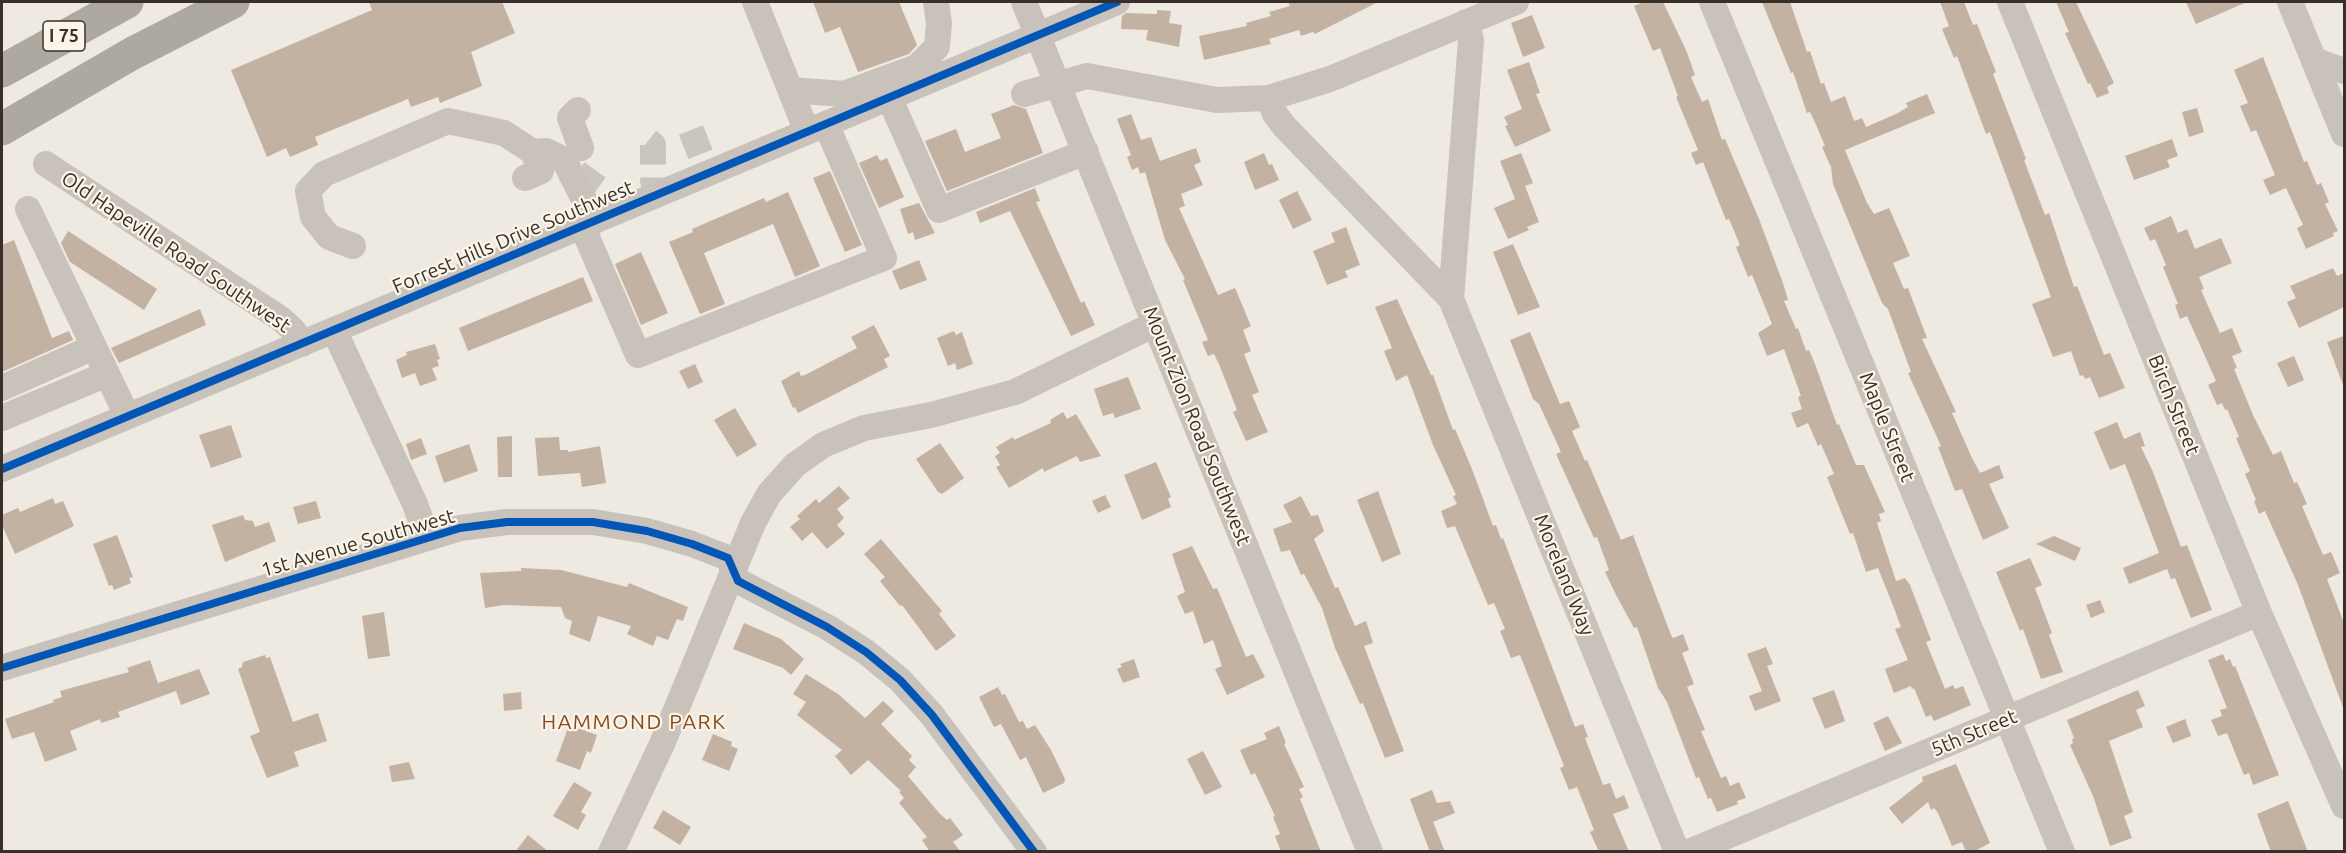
<!DOCTYPE html>
<html>
<head>
<meta charset="utf-8">
<style>
  body { margin:0 }
  #map { position:relative; width:2346px; height:853px; overflow:hidden; background:#eeeae2; font-family:Ubuntu,sans-serif }
  canvas { display:block }
  .frame { position:absolute; inset:0; border:3px solid #383028; pointer-events:none }
</style>
</head>
<body>
<div id="map">
<canvas width="2346" height="853"></canvas>
<div class="frame"></div>
</div>
<script>
const ctx = document.querySelector('canvas').getContext('2d');
ctx.lineJoin = 'round';
function fillPath(path, color) { ctx.fillStyle = color; ctx.fill(path, 'evenodd'); }
const toPath = rows => new Path2D(rows.map(r => 'M' + r).join(''));
function trace(path, color, width, dash) { ctx.strokeStyle = color; ctx.lineWidth = width; ctx.lineCap = dash ? 'butt' : 'round'; ctx.setLineDash(dash || []); ctx.stroke(path); }
function drawText(font, color, halo, rows, align = 'center') {
  ctx.font = font + ' Ubuntu,sans-serif'; ctx.lineWidth = 4.5; ctx.setLineDash([]); ctx.textBaseline = 'middle'; ctx.strokeStyle = halo; ctx.fillStyle = color; for (const [text, x, y, turn = 0] of rows) {
    ctx.save(); ctx.translate(x, y); ctx.rotate((+turn || 0) * Math.PI / 180); ctx.textAlign = isNaN(turn) ? turn : align; if (halo) ctx.strokeText(text, 0, 0); ctx.fillText(text, 0, 0); ctx.restore();
  }
}
fillPath(toPath([
  [369,2,502,2,515,33,471,52,482,86,440,103,438,97,411,107,408,99,315,137,318,145,290,157,286,148,267,157,231,70,372,10],
  [813,2,899,2,917,45,909,54,858,72,840,27,825,33],
  [1288,2,1378,2,1315,34,1313,32,1301,36,1299,30,1269,39,1271,44,1204,60,1199,36,1247,26,1246,23,1271,16,1269,12,1290,6],
  [1643,2,1663,2,1686,50,1695,75,1691,77,1702,102,1708,99,1722,140,1725,139,1759,219,1784,286,1788,300,1784,301,1796,329,1798,328,1806,351,1809,350,1815,364,1837,425,1839,424,1856,465,1864,465,1885,512,1879,514,1881,521,1877,523,1896,581,1905,578,1910,585,1931,640,1926,642,1945,689,1953,685,1955,689,1963,686,1971,705,1934,721,1931,715,1926,717,1914,688,1912,689,1911,686,1894,693,1885,669,1908,660,1895,629,1901,627,1894,608,1878,568,1866,572,1853,533,1850,534,1827,477,1834,474,1821,444,1818,446,1808,423,1797,428,1791,413,1802,409,1798,397,1801,396,1784,349,1767,356,1758,333,1772,324,1752,275,1748,277,1736,247,1740,245,1729,219,1726,220,1703,162,1696,165,1691,153,1698,150,1676,97,1678,96,1660,48,1653,51,1634,6],
  [1762,2,1790,2,1807,52,1810,51,1821,84,1824,83,1831,102,1845,96,1854,121,1862,118,1866,127,1896,114,1908,107,1906,103,1927,94,1935,113,1845,150,1867,203,1874,214,1889,208,1910,256,1893,263,1904,289,1908,288,1927,338,1922,339,1956,412,1952,413,1972,458,1980,473,1999,465,2004,478,1989,484,2009,528,1983,540,1962,489,1955,491,1938,447,1941,446,1908,373,1911,372,1888,309,1882,303,1833,184,1831,167,1822,147,1825,146,1814,120,1810,112,1807,113,1793,72,1791,73],
  [1940,2,1964,2,1973,25,1977,24,1996,72,1993,74,2026,159,2024,160,2045,215,2049,213,2074,287,2077,286,2104,355,2110,353,2125,388,2099,398,2090,377,2085,379,2083,375,2080,376,2071,351,2053,357,2032,304,2051,297,1990,132,1986,134,1957,56,1954,58,1942,29,1949,26],
  [2056,2,2076,2,2114,83,2107,87,2109,93,2097,98,2090,83,2088,84,2065,33,2069,32],
  [2186,2,2247,2,2196,24],
  [1157,10,1171,11,1169,23,1182,25,1179,47,1146,40,1148,30,1121,29,1122,16,1126,13,1157,14],
  [1532,15,1545,48,1523,57,1511,23],
  [2263,57,2304,162,2307,161,2317,185,2321,183,2329,202,2325,204,2338,231,2333,233,2334,236,2306,249,2297,228,2303,225,2286,188,2270,195,2263,180,2275,175,2256,130,2251,132,2240,106,2248,103,2234,70],
  [1529,62,1540,93,1536,94,1551,131,1515,147,1505,126,1508,125,1504,117,1522,109,1507,70],
  [1014,105,1026,109,1043,153,947,191,925,141,956,129,965,152,1001,138,991,114],
  [2197,108,2204,132,2189,137,2182,112],
  [1131,114,1141,140,1151,137,1160,161,1196,148,1201,162,1194,165,1203,185,1181,194,1185,206,1179,208,1218,295,1235,288,1251,326,1243,330,1251,351,1244,354,1259,392,1252,395,1268,432,1246,441,1233,412,1237,410,1219,364,1214,354,1208,356,1202,342,1208,340,1183,280,1185,279,1165,240,1145,172,1140,174,1138,167,1132,170,1127,157,1131,155,1117,119],
  [2172,139,2178,156,2167,160,2170,167,2134,180,2125,156],
  [1264,153,1269,165,1272,164,1279,180,1255,190,1244,162],
  [1521,153,1533,183,1525,186,1539,222,1527,227,1529,230,1508,239,1494,208,1515,199,1500,161],
  [877,155,880,161,887,158,904,197,879,208,859,163],
  [830,171,862,245,845,252,813,178],
  [1035,188,1040,201,1036,202,1081,303,1084,301,1095,325,1071,336,1010,211,980,223,976,212],
  [1297,191,1312,220,1293,229,1279,200],
  [788,192,820,266,795,277,773,224,704,253,725,304,700,314,669,242,693,232,692,229,764,198,766,202],
  [919,203,935,233,915,240,913,232,908,234,900,209],
  [2171,216,2178,233,2187,229,2195,249,2221,238,2232,263,2199,277,2204,289,2201,290,2220,333,2232,328,2242,352,2232,356,2237,368,2234,369,2253,415,2273,455,2281,451,2294,483,2297,482,2307,504,2302,506,2323,555,2331,552,2340,573,2327,579,2344,623,2344,710,2298,585,2265,511,2259,514,2254,501,2256,500,2245,474,2250,471,2236,438,2239,437,2227,409,2225,410,2222,403,2217,405,2208,385,2216,381,2187,316,2180,319,2175,305,2178,304,2163,267,2166,265,2155,239,2150,241,2144,228],
  [1346,227,1360,265,1345,271,1348,277,1327,285,1313,251,1335,242,1331,233],
  [68,231,157,289,144,310,70,262,61,243],
  [14,240,52,338,69,331,73,340,2,372,2,245],
  [1513,244,1540,307,1518,315,1493,252],
  [641,252,668,313,641,325,615,264],
  [919,260,927,280,900,290,892,271],
  [2333,268,2337,276,2344,273,2344,307,2299,328,2287,302,2296,298,2290,286],
  [583,277,593,301,468,351,459,328],
  [1397,299,1431,375,1433,375,1453,430,1455,429,1472,469,1493,526,1496,525,1501,539,1503,538,1575,727,1583,724,1588,737,1585,738,1603,785,1610,783,1616,799,1624,795,1629,808,1613,814,1629,852,1599,852,1590,832,1594,830,1577,787,1569,790,1560,768,1564,766,1520,655,1511,658,1500,631,1505,629,1494,603,1488,605,1455,526,1447,528,1441,511,1457,504,1453,496,1456,495,1433,445,1407,375,1396,381,1384,351,1392,348,1375,307],
  [200,309,206,325,119,363,111,348],
  [874,325,890,356,884,359,888,367,798,413,795,407,793,408,781,381,799,371,801,376,805,375,857,348,851,337],
  [954,331,956,335,962,332,973,364,957,370,955,363,948,366,937,338],
  [1530,332,1560,404,1569,401,1580,427,1572,431,1585,461,1587,460,1621,540,1633,535,1671,635,1673,638,1683,634,1689,650,1682,653,1694,684,1687,687,1705,730,1701,731,1721,778,1726,776,1730,786,1739,782,1746,798,1737,801,1738,804,1717,812,1711,798,1708,799,1699,777,1696,778,1667,702,1658,688,1637,627,1634,628,1615,593,1605,572,1609,570,1597,537,1594,538,1556,454,1561,452,1539,404,1533,399,1516,355,1510,340],
  [2344,336,2344,385,2343,385,2327,342],
  [435,344,440,359,437,360,439,366,432,368,437,380,420,386,415,373,402,378,396,360,407,355,406,352],
  [2294,356,2304,380,2288,387,2277,363],
  [695,364,703,382,688,389,679,371],
  [1128,377,1141,409,1115,418,1113,413,1103,416,1094,389],
  [735,408,757,445,737,457,714,420],
  [1063,412,1067,419,1076,414,1101,456,1080,462,1077,456,1044,472,1043,468,1009,488,996,467,1000,465,995,456,1000,453,996,447,1013,437,1014,440,1051,423,1050,420],
  [2117,422,2124,439,2140,432,2145,446,2141,447,2153,472,2181,547,2187,545,2212,610,2191,618,2175,578,2171,579,2167,569,2129,584,2123,568,2159,553,2125,464,2110,470,2094,432],
  [231,425,242,457,211,468,199,435],
  [512,436,512,477,498,477,497,437],
  [559,437,560,450,568,450,568,452,600,446,606,483,582,487,580,473,538,476,535,438],
  [421,438,427,454,411,460,406,444],
  [940,443,964,478,942,494,938,492,916,459],
  [469,444,478,471,444,483,435,456],
  [1156,462,1171,497,1168,499,1171,507,1142,520,1124,475],
  [839,486,850,498,837,509,844,518,837,525,845,534,827,549,812,532,802,541,790,527,800,519,797,516,816,499,819,503],
  [1378,491,1401,554,1382,562,1357,500],
  [1105,495,1111,507,1098,513,1092,501],
  [1301,496,1311,516,1318,515,1324,531,1314,539,1335,588,1338,587,1355,626,1366,621,1373,643,1364,646,1404,751,1385,758,1363,703,1360,704,1335,648,1322,608,1304,574,1301,575,1290,550,1281,552,1273,529,1292,522,1283,505],
  [53,498,55,504,63,501,74,526,15,554,2,525,2,515,18,508,20,512],
  [316,501,321,518,298,524,293,507],
  [243,515,245,520,253,521,255,527,269,522,276,541,225,562,212,525],
  [117,535,133,577,129,578,131,583,114,590,112,585,109,586,93,544],
  [2054,536,2081,548,2075,561,2036,544],
  [881,539,942,611,939,614,956,636,936,651,902,605,900,606,880,581,885,577,864,554],
  [1192,546,1213,589,1217,588,1246,657,1253,654,1265,677,1227,695,1215,669,1222,666,1213,640,1204,644,1193,611,1185,614,1177,596,1185,592,1172,554],
  [2030,558,2042,585,2035,588,2052,633,2049,635,2063,672,2041,679,2023,629,2020,631,1996,572],
  [521,568,561,570,627,587,629,583,688,607,683,621,677,619,668,640,657,636,653,646,627,634,631,626,598,616,590,642,569,634,572,621,565,618,561,607,504,605,485,608,480,573,521,571],
  [2100,600,2105,612,2091,618,2086,605],
  [384,612,390,656,368,659,362,616],
  [744,623,781,639,804,659,791,675,783,668,733,649],
  [1766,647,1773,664,1767,666,1781,701,1755,711,1749,696,1762,691,1747,654],
  [2223,654,2226,661,2230,659,2233,667,2235,666,2279,775,2253,785,2249,773,2244,775,2227,733,2218,736,2211,720,2222,716,2220,710,2227,708,2208,660],
  [265,655,266,658,270,657,293,722,318,713,327,741,294,752,299,766,267,778,250,736,260,732,238,669,242,667,243,662],
  [1134,659,1140,677,1123,683,1117,669,1122,667,1120,664],
  [150,660,158,683,199,669,210,694,181,705,176,691,118,712,120,717,101,723,100,719,70,731,77,750,45,762,34,732,12,739,5,719,54,702,53,700,62,697,60,691,129,672,127,668],
  [806,674,838,694,865,718,883,701,894,711,881,724,912,756,909,760,916,767,908,776,940,814,947,820,950,818,963,835,953,842,961,852,930,852,922,840,927,837,899,803,904,798,899,792,901,791,868,760,851,775,835,756,842,750,797,715,806,702,793,694],
  [998,687,1002,695,1005,694,1019,722,1023,721,1027,729,1035,725,1051,750,1065,779,1064,783,1043,793,1026,757,1020,760,1001,724,994,727,979,697],
  [1834,690,1845,721,1825,729,1812,698],
  [2138,690,2145,706,2136,710,2143,727,2109,741,2133,812,2124,816,2132,838,2110,846,2093,796,2070,745,2073,743,2072,739,2074,738,2067,720],
  [521,692,522,709,504,711,503,694],
  [1888,716,1902,743,1885,751,1873,723],
  [2185,719,2191,736,2173,743,2166,727],
  [569,725,597,735,591,753,587,751,580,770,556,761],
  [1279,726,1286,743,1284,744,1304,787,1299,789,1303,797,1300,799,1321,852,1281,852,1275,836,1280,834,1273,817,1275,816,1255,773,1251,775,1240,750,1267,739,1264,733],
  [713,734,732,742,731,746,738,749,729,771,702,760],
  [1203,751,1222,787,1205,795,1187,759],
  [409,762,415,779,392,782,389,766],
  [1956,764,1990,843,1973,852,1966,852,1962,842,1952,846,1938,813,1934,808,1931,810,1928,802,1902,824,1889,808,1923,781,1922,777],
  [574,782,592,793,581,812,586,815,578,830,553,816],
  [1432,790,1437,803,1450,801,1455,813,1433,822,1445,852,1430,852,1410,799],
  [2288,801,2308,852,2271,852,2257,814],
  [663,810,691,827,680,845,653,828],
  [528,835,549,852,515,852]
]), '#c3b1a2');
trace(toPath([
  [691,130,708,173],
  [648,141,653,145,653,180,657,195],
  [580,191,600,163]
]), '#cac5bd', 26, [26, 13]);
trace(toPath([
  [755,2,807,132],
  [1024,2,1370,852],
  [1712,2,2062,852],
  [2010,2,2259,613,2344,806],
  [2290,2,2344,134],
  [2314,60,2344,71],
  [790,90,844,94,917,67,937,47,939,23,936,2],
  [1024,94,1087,76,1217,100,1269,98,1330,79,1516,2],
  [889,97,939,210,1086,152],
  [1269,98,1275,114,1284,126,1451,299,1677,852],
  [578,110,570,118,581,148],
  [533,152,546,151,564,160,595,221],
  [46,164,281,319,293,330,302,344],
  [28,209,121,403,125,417],
  [582,226,638,355,884,258,826,124],
  [353,246,329,237,313,217,308,191,324,174,448,121,504,133,533,152,541,171,525,178],
  [1451,299,1471,40,1466,22],
  [334,330,415,504,427,537],
  [2,388,94,347],
  [2,418,107,374],
  [2,469,1117,2],
  [2,668,460,528,507,522,593,522,647,531,692,544,728,558,738,581,827,627,866,652,900,680,932,715,1034,852],
  [611,852,662,744,753,523,769,494,795,465,823,445,864,428,931,415,1015,392,1155,324],
  [1689,852,2259,613]
]), '#c8c2ba', 26);
trace(toPath([
  [2,71,127,2],
  [2,129,133,53,233,2]
]), '#ada9a1', 33);
trace(toPath([
  [2,469,1117,2],
  [2,668,460,528,507,522,593,522,647,531,692,544,728,558,738,581,827,627,866,652,900,680,932,715,1034,852]
]), '#0057b8', 8);
for (const [x, y, w] of [
  [64,36,42]
]) { const box = new Path2D(); box.roundRect(x - w / 2, y - 15, w, 30, 4.5); ctx.fillStyle = '#fbf5e9'; ctx.fill(box); trace(box, '#383028', 1.5); }
drawText('bold 18px', '#383028', null, [
  ["I 75",64,36]
]);
drawText('20px', '#383028', '#fbf5e9', [
  ["Forrest Hills Drive Southwest",513,237,-23],
  ["Old Hapeville Road Southwest",176,252,34],
  ["Birch Street",2174,405,68],
  ["Mount Zion Road Southwest",1197,426,68],
  ["Maple Street",1887,427,68],
  ["1st Avenue Southwest",358,543,-16],
  ["Moreland Way",1564,575,68],
  ["5th Street",1974,733,-23]
]);
ctx.letterSpacing = '1.5px';
drawText('21px', '#8c491c', '#fbf5e9', [
  ["HAMMOND PARK",634,722]
]);
ctx.letterSpacing = '0px';
</script>
</body>
</html>
